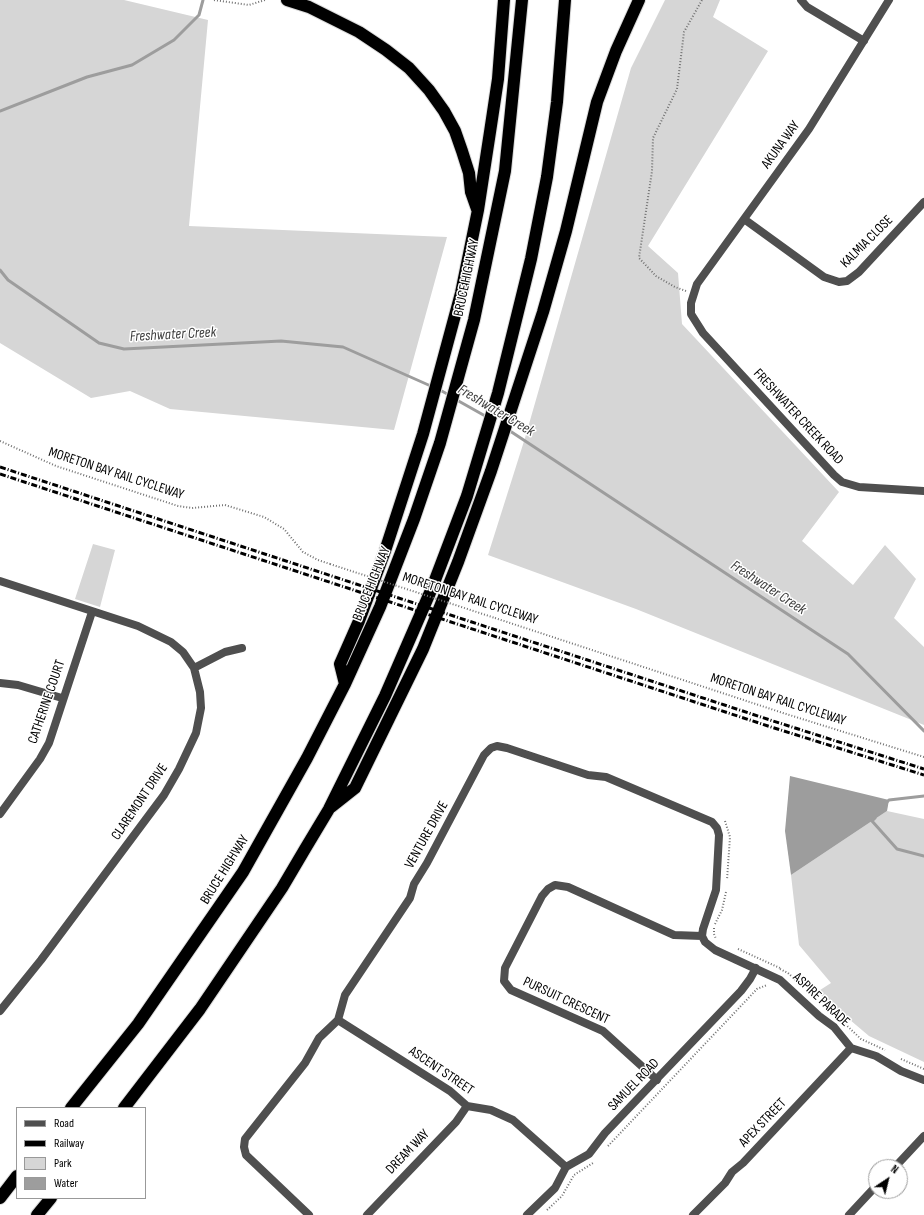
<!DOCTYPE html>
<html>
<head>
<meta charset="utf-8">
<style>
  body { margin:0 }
  #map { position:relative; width:924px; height:1215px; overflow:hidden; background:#fff; font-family:"Sofia Sans Condensed",sans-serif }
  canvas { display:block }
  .legend { position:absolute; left:16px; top:1107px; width:130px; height:92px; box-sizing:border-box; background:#fff; border:1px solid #999; margin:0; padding:5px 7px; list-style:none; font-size:12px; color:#000 }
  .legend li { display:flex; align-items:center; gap:8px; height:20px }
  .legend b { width:20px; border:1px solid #999 }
  .north { position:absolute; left:868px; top:1159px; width:40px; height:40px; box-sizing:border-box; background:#fff; border:1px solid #999; border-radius:50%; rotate:35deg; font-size:11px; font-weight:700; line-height:16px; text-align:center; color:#000 }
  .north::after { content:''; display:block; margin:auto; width:14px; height:18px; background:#000; clip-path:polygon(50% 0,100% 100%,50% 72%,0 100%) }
</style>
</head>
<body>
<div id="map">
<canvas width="924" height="1215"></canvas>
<ul class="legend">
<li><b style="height:5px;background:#4f4f4f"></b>Road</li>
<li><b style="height:5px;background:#000"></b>Railway</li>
<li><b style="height:11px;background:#d6d6d6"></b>Park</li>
<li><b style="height:11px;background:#9d9d9d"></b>Water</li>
</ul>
<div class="north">N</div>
</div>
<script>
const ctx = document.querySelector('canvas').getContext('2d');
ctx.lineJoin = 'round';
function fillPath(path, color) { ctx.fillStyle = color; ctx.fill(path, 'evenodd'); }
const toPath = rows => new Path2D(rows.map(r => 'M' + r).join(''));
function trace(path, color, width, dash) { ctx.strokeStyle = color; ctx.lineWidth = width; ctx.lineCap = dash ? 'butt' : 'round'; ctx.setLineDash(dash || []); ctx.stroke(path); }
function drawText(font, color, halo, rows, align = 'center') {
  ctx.font = font + ' "Sofia Sans Condensed",sans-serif'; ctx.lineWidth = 3; ctx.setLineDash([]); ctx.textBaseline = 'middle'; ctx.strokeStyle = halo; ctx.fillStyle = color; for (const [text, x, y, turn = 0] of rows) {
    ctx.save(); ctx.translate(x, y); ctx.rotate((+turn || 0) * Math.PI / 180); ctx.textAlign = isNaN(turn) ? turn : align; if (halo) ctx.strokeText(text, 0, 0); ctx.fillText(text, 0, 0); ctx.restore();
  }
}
fillPath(toPath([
  [0,0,124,0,208,20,189,226,447,237,394,430,170,409,130,391,91,398,0,343],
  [665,0,720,0,713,17,768,51,648,246,678,273,682,324,839,492,802,541,853,585,885,545,916,579,894,618,924,647,924,725,636,609,488,555,525,438,631,68],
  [93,544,115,550,100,607,75,599],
  [887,811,924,819,924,1062,869,1036,817,992,831,983,799,945,791,875]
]), '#d6d6d6');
fillPath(toPath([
  [790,776,889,800,887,811,791,875,785,831]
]), '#9d9d9d');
trace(toPath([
  [0,111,87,77,132,65,174,40,199,15,203,0],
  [0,270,8,280,99,343,124,349,281,341,343,347,433,387],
  [438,389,451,396],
  [455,399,487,417],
  [507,429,848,654,924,731],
  [887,802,889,800,924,796],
  [875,818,872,821,897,849,924,856]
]), '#9d9d9d', 3);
const motorway = toPath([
  [287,0,309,7,359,32,386,50,409,68,429,90,444,111,455,131,462,151,469,173,471,192,477,209],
  [345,684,340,664,359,621,385,551,423,434,461,293,478,210,490,132,498,79,504,0],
  [331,807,355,788,423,649,458,562,491,471,543,312,566,231,597,102,616,51,639,0],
  [71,1108,138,1024,243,872,307,758,345,684,380,607,414,519,440,443,474,320,505,171,522,0],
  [124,1108,200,1009,282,888,305,849,329,809,385,696,432,588,467,496,498,393,531,259,547,177,557,102,565,0],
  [0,1198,17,1176],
  [37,1215,51,1198]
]);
trace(motorway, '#dbdbdb', 14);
trace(toPath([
  [214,0,249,5,265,0],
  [686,291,675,287,656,276,639,258,652,171,653,138,677,89,684,32,702,0],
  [0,441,56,466,178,506,192,508,225,505,264,517,284,529,303,552,318,560,330,564],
  [495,618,783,713,924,757],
  [725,821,730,837,727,880],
  [715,924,722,910,726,892],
  [714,928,714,934,716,939],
  [738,949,780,968],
  [780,969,788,973,802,986],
  [843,1022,861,1039,885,1050],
  [901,1059,924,1069],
  [608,1146,757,989,767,985],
  [547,1210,562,1196,574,1175,593,1163]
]), '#717171', 2, [1, 2]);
trace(toPath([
  [801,0,807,7,864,41],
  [889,0,809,129,697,284,691,303,691,314,703,333,834,475,842,482,859,487,924,491],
  [744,219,824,277,839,282,847,281,859,272,924,202],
  [0,581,138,626,171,642,183,652,194,668,200,692,201,708,196,733,179,769,164,795,41,960,0,1011],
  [194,668,225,652,242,648],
  [0,683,18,685,62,698],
  [0,814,40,759,49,743,92,612],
  [702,936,705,942,715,950,780,980,819,1016,834,1027,851,1048,876,1056,901,1071,924,1080],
  [338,1020,450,1091,467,1106,491,1110,513,1120,566,1167],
  [657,1080,603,1031,511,990,504,981,505,968,542,896,548,889,555,885,568,887,674,935,702,936],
  [895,1167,924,1136],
  [309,1215,246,1155,244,1147,245,1139,305,1063,319,1038,338,1020,345,995,410,898,414,884,427,863,484,755,491,748,497,746,507,748,588,775,606,777,712,822,717,828,719,835,716,890,703,929,702,936],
  [367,1215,456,1122,467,1106],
  [527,1215,555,1188,566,1167,589,1154,605,1133,741,991,750,979,756,968],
  [693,1215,725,1183,732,1172,743,1163,851,1048],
  [849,1215,876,1186]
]), '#4f4f4f', 8);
trace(motorway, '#000', 12);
trace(toPath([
  [0,467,770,720,924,769],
  [0,474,768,726,924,775]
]), '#000', 3, [6, 2, 1, 2]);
trace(toPath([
  [330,564,495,618]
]), '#717171', 2, [1, 2]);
drawText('14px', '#000', '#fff', [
  ["AKUNA WAY",781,145,-54],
  ["KALMIA CLOSE",867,242,-45],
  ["BRUCE HIGHWAY",467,278,-78],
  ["FRESHWATER CREEK ROAD",798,417,47],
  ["MORETON BAY RAIL CYCLEWAY",116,474,18],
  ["BRUCE HIGHWAY",372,584,-68],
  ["MORETON BAY RAIL CYCLEWAY",470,599,18],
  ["MORETON BAY RAIL CYCLEWAY",778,700,18],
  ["CATHERINE COURT",47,702,-71],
  ["CLAREMONT DRIVE",140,802,-56],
  ["VENTURE DRIVE",427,835,-61],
  ["BRUCE HIGHWAY",225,870,-58],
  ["ASPIRE PARADE",821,1000,43],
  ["PURSUIT CRESCENT",566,1001,25],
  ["ASCENT STREET",441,1071,34],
  ["SAMUEL ROAD",634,1085,-46],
  ["APEX STREET",763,1123,-46],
  ["DREAM WAY",408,1152,-46]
]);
drawText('italic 15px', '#3e3e3e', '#fff', [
  ["Freshwater Creek",173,335,-3],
  ["Freshwater Creek",496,411,31],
  ["Freshwater Creek",768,588,33]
]);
</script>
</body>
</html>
